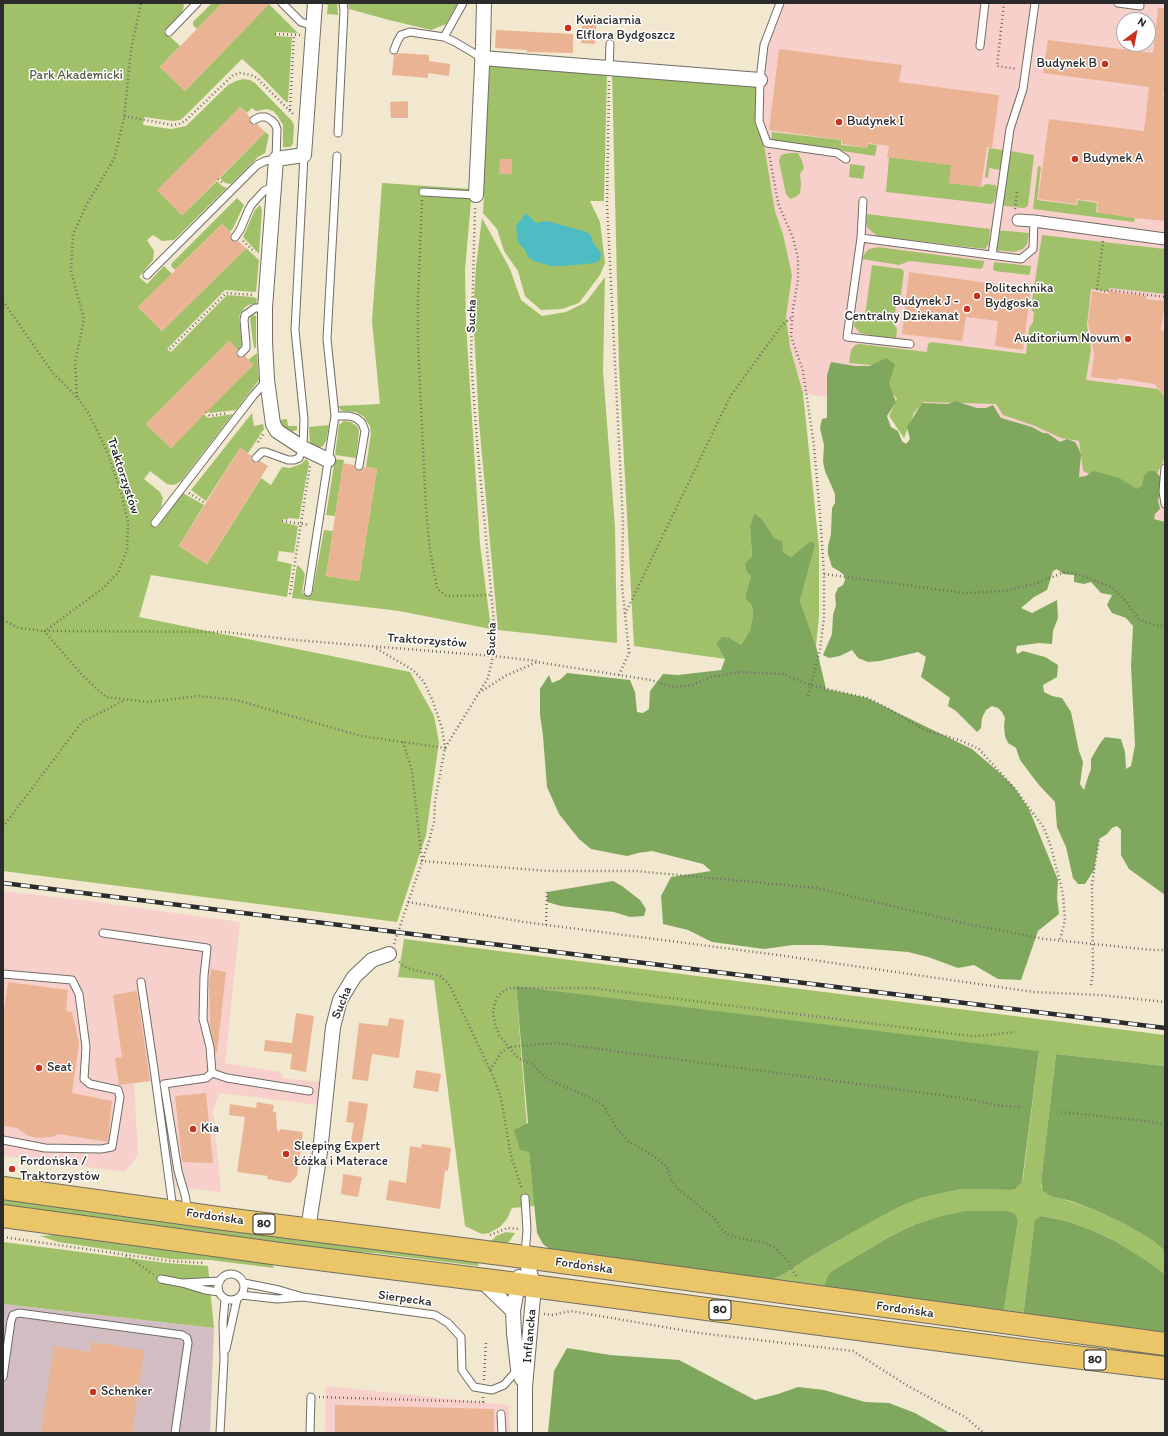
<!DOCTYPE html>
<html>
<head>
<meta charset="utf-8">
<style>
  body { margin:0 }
  #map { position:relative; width:1168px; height:1436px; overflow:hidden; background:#f2e8cf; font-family:Itim,sans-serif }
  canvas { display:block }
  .frame { position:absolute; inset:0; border:4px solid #2b2b2b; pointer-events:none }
  .north { position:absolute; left:1116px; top:12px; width:40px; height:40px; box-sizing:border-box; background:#fff; border:1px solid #aaa; border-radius:50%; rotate:32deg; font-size:11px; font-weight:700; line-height:16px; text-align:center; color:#2b2b2b }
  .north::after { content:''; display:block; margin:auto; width:14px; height:18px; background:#c8321e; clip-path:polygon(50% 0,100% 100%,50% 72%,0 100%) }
</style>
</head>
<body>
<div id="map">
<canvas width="1168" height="1436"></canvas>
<div class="frame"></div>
<div class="north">N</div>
</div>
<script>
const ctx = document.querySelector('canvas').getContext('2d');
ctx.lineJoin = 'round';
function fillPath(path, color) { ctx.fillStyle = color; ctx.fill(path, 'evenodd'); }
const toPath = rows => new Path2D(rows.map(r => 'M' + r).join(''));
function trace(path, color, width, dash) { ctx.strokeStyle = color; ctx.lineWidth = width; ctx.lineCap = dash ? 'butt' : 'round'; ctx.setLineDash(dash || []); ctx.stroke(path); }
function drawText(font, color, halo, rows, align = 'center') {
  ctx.font = font + ' Itim,sans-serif'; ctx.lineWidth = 3; ctx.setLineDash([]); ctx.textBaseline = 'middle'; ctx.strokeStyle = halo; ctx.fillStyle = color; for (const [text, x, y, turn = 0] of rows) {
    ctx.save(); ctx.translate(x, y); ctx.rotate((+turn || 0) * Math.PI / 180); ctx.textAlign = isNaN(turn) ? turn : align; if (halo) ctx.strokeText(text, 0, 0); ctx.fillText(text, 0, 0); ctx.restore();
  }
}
fillPath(toPath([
  [776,3,1165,3,1165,563,1009,428,803,393,790,347,786,317,792,275,783,234,775,211,763,139,765,52],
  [1124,20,1148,20,1148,44,1124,44],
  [3,891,83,900,240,922,225,1063,280,1072,283,1078,322,1082,319,1105,220,1093,213,1110,221,1192,175,1187,157,1076,150,1081,134,1083,138,1155,125,1172,3,1156],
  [326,1386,509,1405,510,1433,325,1433]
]), '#f7d0cb');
fillPath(toPath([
  [3,1304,214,1328,210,1433,3,1433]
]), '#d2bec2');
fillPath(toPath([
  [3,3,183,3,184,6,182,13,164,31,180,46,160,67,185,91,269,4,298,33,276,32,276,36,292,37,288,102,286,102,260,75,242,59,184,117,180,120,173,121,144,117,143,125,171,129,186,126,228,85,236,81,243,79,250,80,255,83,292,121,294,125,293,144,290,147,283,147,283,125,277,115,273,111,267,109,256,111,252,108,247,113,240,107,158,191,182,215,217,181,222,186,227,188,174,240,162,241,153,235,147,240,154,251,153,260,139,277,147,284,164,266,172,274,138,307,162,331,246,248,259,260,256,292,225,290,167,349,171,352,227,295,254,297,257,299,256,304,251,304,245,307,240,314,239,319,242,345,238,350,229,341,146,424,171,448,204,414,208,418,233,414,181,481,176,484,172,485,167,484,150,471,144,479,160,492,163,498,161,507,150,522,158,527,183,493,204,505,179,546,207,564,261,478,271,485,282,467,290,468,301,464,306,459,309,462,299,519,288,518,287,520,283,519,281,522,298,526,294,553,279,551,277,561,292,564,287,597,151,575,139,617,410,672,434,716,439,742,426,835,397,922,3,871],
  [212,3,222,3,197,29,193,25,193,22],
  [319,3,337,3,338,15,327,14,328,5],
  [348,3,458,3,446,24,431,30,389,20,349,9],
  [486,61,607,72,604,201,590,201,600,222,605,263,600,275,579,303,562,309,541,310,525,296,518,271,504,251,497,229,483,213,484,195,479,195],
  [612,73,756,84,763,139,775,211,783,234,792,275,786,317,790,347,803,393,819,547,819,616,816,646,800,601,815,546,814,542,809,542,791,557,783,552,762,519,754,513,750,526,752,557,751,576,746,593,746,599,752,606,753,616,750,630,741,645,730,638,716,644,725,659,634,646,619,366],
  [265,132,269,135,265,153,258,157,231,184,225,183,220,178],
  [772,132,841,140,841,145,867,148,868,144,877,145,875,156,771,140],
  [989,148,1003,150,1000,170,989,168,988,178,985,177],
  [1010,151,1034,155,1028,206,1024,208,1005,206,1002,202],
  [789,153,798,153,802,161,804,168,800,174,801,185,800,193,796,197,790,199,786,194,779,161,781,155],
  [889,157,952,165,949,183,982,187,986,184,995,185,997,188,994,202,991,204,886,192],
  [850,164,865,166,863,179,849,177],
  [1038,166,1041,167,1037,200,1077,205,1078,200,1097,203,1096,212,1135,218,1134,222,1033,209],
  [382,183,472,189,465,270,466,324,480,544,491,629,399,611,292,598,297,565,301,568,305,574,302,593,312,595,324,530,333,531,326,576,359,581,377,469,366,467,371,433,370,426,364,417,356,412,342,411,337,406,380,404,372,321],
  [237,198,244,205,233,228,230,232,222,224,175,270,171,266,172,263],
  [260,205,262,210,259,254,243,237,255,210],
  [867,214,990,229,989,243,985,249,878,236,872,232,867,227,866,221],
  [482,218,510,269,521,300,542,316,566,312,586,302,605,277,603,371,615,527,617,643,498,630,479,422,473,312,476,266],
  [997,230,1029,233,1027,244,1023,249,1014,252,995,250],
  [1042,235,1165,249,1165,294,1110,288,1107,291,1091,289,1087,325,1091,349,1086,380,1158,389,1165,397,1165,457,1146,498,1083,471,1079,441,1061,438,1035,426,1003,415,996,404,923,402,914,413,904,438,889,416,897,399,871,365,849,363,851,350,855,345,859,344,927,352,928,344,931,342,1026,354,1029,328,1033,322,1034,313,1031,309,1033,294],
  [878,247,984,261,983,267,981,269,910,261,899,265,862,259,865,253,869,249],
  [994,262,1031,266,1030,273,1029,275,995,271,993,269],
  [872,265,902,269,904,272,900,302,896,305,894,325,897,328,896,340,860,333,854,326,856,315,865,315],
  [252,315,256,316,256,347,254,349,250,319],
  [257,353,259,380,236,410,210,413,207,411,253,365,248,360],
  [252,413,254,426,263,424,264,429,248,453,240,448,206,501,191,490],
  [287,419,288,426,297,426,297,430,290,432,280,426,278,420],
  [344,421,351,422,358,427,359,432,356,458,335,455,339,425],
  [329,425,326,441,323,446,319,448,314,447,310,444,309,427],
  [335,459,344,460,335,516,326,515],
  [404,939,1165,1035,1165,1066,1056,1054,1041,1182,1041,1186,1046,1193,1095,1210,1123,1223,1152,1240,1165,1251,1165,1276,1141,1257,1115,1241,1089,1229,1066,1221,1042,1216,1034,1225,1023,1318,1003,1316,1018,1221,1017,1218,1007,1211,964,1211,941,1216,916,1224,891,1236,835,1269,878,1299,756,1283,777,1277,784,1274,813,1255,873,1221,901,1206,921,1198,961,1189,1012,1190,1016,1189,1022,1182,1023,1178,1039,1052,516,986,529,1152,535,1206,512,1208,507,1219,500,1227,489,1233,482,1234,465,1226,434,980,398,977],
  [3,1195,479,1259,478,1266,375,1253,284,1248,3,1211],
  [506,1232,515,1233,509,1242,500,1246,489,1243,496,1236],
  [67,1234,271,1262,274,1268,210,1260,171,1259,58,1242,40,1236],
  [3,1242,167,1263,208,1266,214,1328,3,1304]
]), '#a0c16a');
fillPath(toPath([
  [886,358,895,364,889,384,896,402,887,416,891,427,898,431,902,441,906,444,910,439,907,427,922,403,948,404,955,401,977,408,986,408,993,405,1001,418,1032,427,1043,433,1047,433,1060,442,1067,439,1075,442,1079,449,1081,455,1079,477,1086,476,1093,471,1101,473,1119,478,1137,489,1142,486,1144,476,1149,471,1155,471,1163,480,1162,488,1158,500,1160,509,1155,514,1154,519,1165,522,1165,895,1129,869,1121,855,1121,830,1117,826,1112,828,1107,834,1099,839,1094,870,1085,884,1078,884,1073,878,1066,847,1057,827,1055,802,1039,785,1020,760,1016,748,1008,743,1005,736,1004,726,1005,718,1002,712,998,708,992,706,986,710,982,718,981,728,977,732,956,711,948,706,950,698,921,677,926,657,918,652,880,661,868,662,858,658,852,650,840,656,829,658,823,655,832,634,833,615,836,605,835,595,838,588,843,585,845,580,844,575,839,571,832,567,828,554,828,546,831,534,832,508,835,503,835,494,825,471,823,462,824,445,820,428,822,419,827,418,827,375,831,362,855,366,870,366],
  [1057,569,1063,574,1074,575,1074,582,1084,584,1091,582,1101,593,1112,595,1107,605,1112,613,1126,618,1133,626,1131,666,1135,745,1131,766,1126,769,1125,752,1121,739,1105,737,1099,745,1091,759,1091,769,1087,780,1084,790,1080,784,1083,762,1079,751,1071,712,1062,698,1052,696,1044,692,1043,685,1057,677,1058,665,1045,657,1023,651,1017,654,1016,650,1017,646,1039,643,1052,644,1053,631,1058,618,1057,600,1032,613,1021,608,1034,597,1047,590,1053,571],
  [754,513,762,519,775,539,782,541,783,552,791,557,809,542,814,542,815,546,800,601,816,646,826,689,867,698,972,749,1001,774,1014,787,1029,809,1058,880,1057,898,1059,914,1038,931,1021,980,998,979,974,965,958,968,928,957,908,952,821,945,793,945,764,949,712,942,688,930,663,924,661,896,671,877,711,871,703,864,652,851,638,853,627,856,591,849,579,839,559,814,547,787,543,736,540,715,540,689,549,675,552,683,561,679,567,673,630,680,635,692,637,712,643,713,649,709,650,691,663,674,678,675,721,670,725,659,716,644,722,637,730,638,741,645,750,630,753,616,752,606,746,599,746,593,751,576,747,572,745,563,752,557,750,526],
  [613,881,622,886,640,900,646,909,644,916,630,917,614,912,561,906,547,902,547,892],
  [516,986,1039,1051,1022,1182,1016,1189,1012,1190,961,1189,921,1198,901,1206,873,1221,813,1255,784,1274,768,1281,553,1252,543,1244,537,1233,529,1152,520,1150,514,1130,528,1123],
  [1056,1054,1165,1066,1165,1251,1152,1240,1123,1223,1095,1210,1071,1201,1051,1196,1043,1191,1041,1182],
  [964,1211,1007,1211,1015,1214,1017,1218,1018,1221,1003,1316,878,1299,824,1286,829,1274,835,1269,891,1236,916,1224,941,1216],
  [1042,1216,1066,1221,1089,1229,1115,1241,1141,1257,1163,1273,1165,1276,1165,1336,1023,1318,1034,1225,1035,1220],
  [567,1348,610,1355,679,1360,755,1400,778,1394,798,1387,824,1390,865,1402,889,1403,915,1413,950,1433,548,1433,554,1371]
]), '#80a75e');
fillPath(toPath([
  [526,213,536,223,547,221,587,232,591,236,593,243,599,250,601,254,600,260,595,263,563,266,551,266,534,261,528,257,525,250,518,242,516,226]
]), '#4dbcc3');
fillPath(toPath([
  [222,3,270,3,185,91,160,67],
  [1158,8,1165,8,1165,81,1163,96,1165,96,1165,221,1133,218,1097,212,1098,202,1077,199,1076,204,1038,199,1049,119,1144,131,1149,87,1043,73,1048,40,1153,53],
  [583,16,597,17,595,44,581,43],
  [496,30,573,34,573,53,527,52,527,50,495,48],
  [779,49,902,65,899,82,999,95,992,148,987,147,981,187,949,183,951,165,887,157,889,146,868,143,867,148,842,144,842,140,769,130],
  [398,53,429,55,429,61,450,64,449,76,428,73,428,78,392,75,394,55],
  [408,101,408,118,391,118,390,102],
  [240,107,250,117,249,120,251,124,254,125,257,124,265,132,182,215,157,190],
  [500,159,512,159,512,174,499,174],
  [222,224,231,233,230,237,232,241,235,242,238,241,246,248,162,331,138,307],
  [909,272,1031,289,1023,350,995,346,998,321,966,317,962,341,902,334],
  [1092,291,1108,294,1109,291,1122,293,1147,296,1146,299,1165,301,1161,331,1165,331,1165,396,1154,384,1119,378,1116,380,1091,377,1094,355,1088,322],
  [229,341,237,349,236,354,238,357,242,358,245,356,253,365,171,448,146,424],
  [240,448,252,456,251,459,253,462,257,463,260,461,268,466,207,564,179,546],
  [343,463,354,465,356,470,359,471,363,469,364,467,377,469,359,581,326,576],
  [211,969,226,972,217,1052,215,1052,210,1025,209,983],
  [8,982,68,990,66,1011,72,1012,79,1043,72,1093,112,1101,108,1142,58,1134,52,1137,36,1138,27,1135,17,1128,3,1126,3,1018],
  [137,991,150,1081,119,1085,115,1058,122,1057,113,995],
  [296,1013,314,1016,306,1072,290,1069,292,1054,264,1051,265,1040,292,1043],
  [389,1018,404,1020,399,1058,372,1054,368,1081,352,1079,359,1023,388,1026],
  [416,1070,441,1074,438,1092,413,1088],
  [206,1093,213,1163,182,1162,175,1096],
  [349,1101,368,1104,361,1148,350,1146,354,1123,346,1122],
  [257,1102,274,1105,273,1112,276,1112,277,1129,279,1133,280,1129,303,1132,297,1176,290,1183,267,1179,268,1176,237,1172,245,1117,229,1115,230,1104,256,1108],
  [422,1144,451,1148,448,1171,445,1170,440,1209,386,1200,389,1180,406,1183,410,1146,421,1148],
  [343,1174,362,1177,358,1197,341,1194],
  [91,1342,144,1350,132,1433,41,1433,54,1346,90,1352],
  [335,1405,494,1409,494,1433,335,1433]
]), '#eab494');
const service = toPath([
  [282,3,301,22,313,26],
  [780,3,764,45,760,80,759,121,767,143,837,153,846,159],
  [1118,3,1140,6],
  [169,32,197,3],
  [444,37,463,3],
  [980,46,985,3],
  [394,50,397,42,401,35,410,32,444,37,455,42,482,58],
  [609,69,610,44],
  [338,133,344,10,343,3],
  [423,192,476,195],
  [235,237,240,230,249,209,252,204,264,191,274,186],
  [861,238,863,201],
  [992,255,1010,129,1023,89,1035,3],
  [147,275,257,165,265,161,276,159,277,129,275,124,271,120,266,117,260,117,254,120],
  [910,344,847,337,861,238,1021,259,1033,249,1034,221],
  [241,353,246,348,246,343,244,320,245,315,255,308,265,308],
  [335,416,327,339,337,156],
  [256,458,262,452,266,452,288,460,294,460,299,458,303,448,304,419,295,330,304,155],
  [1165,468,1163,491,1165,504],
  [155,523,253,396,267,380],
  [308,592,335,416,349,416,356,418,362,423,365,431,359,466],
  [103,933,207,948,204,976,203,1019,210,1047,212,1073,206,1078,164,1084,178,1171,185,1195,188,1211],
  [3,974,72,980,79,994,86,1047,84,1079,90,1084,118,1090,120,1097,112,1147,101,1149,45,1148,3,1140],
  [141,982,154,1069,173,1209],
  [212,1073,227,1078,309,1091],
  [525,1254,527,1230,525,1198],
  '218 1287a13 13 0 1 1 26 0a13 13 0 1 1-26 0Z',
  [161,1279,182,1283],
  [219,1292,205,1290,182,1283,220,1281],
  [241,1295,277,1299,303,1297,279,1290,244,1283],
  [303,1297,435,1315,448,1323,461,1337,462,1370,474,1387,492,1390,504,1385,518,1369],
  [226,1349,237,1299],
  [3,1377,11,1321,13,1315,19,1313,182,1335,187,1338,188,1343,175,1433],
  [501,1414,502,1433],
  [220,1433,224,1359,223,1323,225,1299],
  [310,1433,311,1397]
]);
const pedestrian = toPath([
  [1018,220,1034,221,1165,239]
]);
const minor = toPath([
  [315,3,304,155,276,159,265,308,265,341,267,380,273,424,277,431,303,448,328,460],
  [482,58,760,80],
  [476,195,483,45,484,3],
  [308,1229,320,1152,333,1027,340,1000,354,977,372,960,389,954],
  [519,1277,513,1311,514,1333,518,1369,522,1379],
  [481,1280,513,1311],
  [525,1433,525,1387,534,1286,525,1257]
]);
const primary = toPath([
  [3,1188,225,1219,525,1257,1165,1344],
  [3,1216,287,1255,517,1284,1025,1351,1165,1368]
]);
trace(service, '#716d64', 9);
trace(pedestrian, '#716d64', 13);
trace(minor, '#716d64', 16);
trace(primary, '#716d64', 24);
trace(toPath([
  [1004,3,997,66,1017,69],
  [275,34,301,35],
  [609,81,607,204,623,523,622,585,629,653,619,675],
  [290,110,294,34],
  [124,116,172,125,179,124,185,121,228,80,233,75,240,73,251,75,257,78,293,114],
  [769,153,778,203,793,238,798,258,798,280,793,309,791,336,803,371,814,446,820,514,824,574,824,618,820,649,808,696],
  [218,179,224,184],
  [422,200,418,297,418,344,426,509,430,550,437,588,446,596,491,595],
  [1015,209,1017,191],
  [243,241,255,252],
  [1103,241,1097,289,1107,292,1109,290,1165,297],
  [3,301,52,372,77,397,89,414,106,449,121,492,128,522,127,550,118,573,102,589,45,631],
  [170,349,226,293,254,295],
  [77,397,75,363,84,319,71,271,73,234,88,202,114,159,124,119,131,50,141,3],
  [206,412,210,416,228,413],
  [258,442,264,433],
  [189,493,205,503],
  [282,521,309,525],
  [824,574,965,593,1004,591,1035,584,1065,572,1081,575,1111,587,1123,598,1139,619,1156,626,1165,626],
  [290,594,310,465],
  [625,614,731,395,782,325,792,317],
  [3,620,19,628,44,631,225,632,295,640,493,656,537,661],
  [44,631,84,677,106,697,148,702,199,696,236,700,361,736,445,748,442,728,432,699,424,682,413,670,374,647],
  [479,693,505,676,537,662,651,680,672,687,693,685,711,677,741,672,783,674,810,685,867,698,880,704,925,730,962,741,979,749,1016,790,1044,828,1051,847,1063,894,1065,920,1060,940],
  [403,742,412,771,422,861,548,871,636,871,816,888,968,924,1045,939,1152,950,1165,950],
  [3,827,82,722,125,700],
  [408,902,524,922,778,955,1034,992,1100,995,1165,1002],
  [546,925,547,892],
  [394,944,429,841,434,822,435,801,445,748,488,678,493,656,495,634,477,441,471,359,475,208],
  [399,962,407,968,440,976,449,984,493,1076,501,1098,511,1156,522,1189],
  [1091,985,1093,972,1092,885,1099,839],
  [490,1070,501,1053,509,1047,556,1043,969,1099,996,1105,1020,1107],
  [1061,1112,1145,1121,1165,1124],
  [490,1235,508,1228,518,1229],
  [3,1237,169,1261,205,1263],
  [126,1256,153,1274],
  [796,1276,786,1259,774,1247,762,1242,739,1238,729,1235,722,1230,716,1220,708,1213,678,1189,671,1179,667,1167,658,1159,628,1141,616,1128,605,1107,595,1100,547,1079,532,1064,518,1058,499,1035,495,1023,493,1013,495,1002,498,996,505,990,511,988,591,988,971,1036,990,1035,1015,1032],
  [544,1314,552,1315,571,1311,699,1333,853,1351,908,1386,965,1417,984,1433],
  [484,1380,486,1341],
  [319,1397,483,1402,483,1397]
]), '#716d64', 2.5, [1, 3]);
trace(service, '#fff', 7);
trace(pedestrian, '#fff', 11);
trace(minor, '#fff', 14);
trace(primary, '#ebc669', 22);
const rail = toPath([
  [3,883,1165,1028]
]);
trace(rail, '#2b2b2b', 4.5);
trace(rail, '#fff', 3, [9]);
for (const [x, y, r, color] of [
  [568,28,4,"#c8321e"],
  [1105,64,4,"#c8321e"],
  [839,122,4,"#c8321e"],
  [1075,159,4,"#c8321e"],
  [977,296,4,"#c8321e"],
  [967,309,4,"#c8321e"],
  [1128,339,4,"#c8321e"],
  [39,1068,4,"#c8321e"],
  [193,1129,4,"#c8321e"],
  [286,1154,4,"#c8321e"],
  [12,1169,4,"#c8321e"],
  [93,1392,4,"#c8321e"]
]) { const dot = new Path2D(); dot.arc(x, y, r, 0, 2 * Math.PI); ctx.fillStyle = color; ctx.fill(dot); trace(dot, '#fff', 1.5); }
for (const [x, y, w] of [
  [264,1224,22],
  [720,1310,22],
  [1095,1360,22]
]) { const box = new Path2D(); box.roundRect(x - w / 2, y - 10, w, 20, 3); ctx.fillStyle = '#fff'; ctx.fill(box); trace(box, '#2b2b2b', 1); }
drawText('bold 12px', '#2b2b2b', null, [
  ["80",264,1224],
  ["80",720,1310],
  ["80",1095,1360]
]);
drawText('13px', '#2b2b2b', '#fff', [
  ["Kwiaciarnia",576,21],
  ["Elflora Bydgoszcz",576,36],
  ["Budynek B",1097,64,"right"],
  ["Budynek I",847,122],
  ["Budynek A",1083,159],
  ["Politechnika",985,289],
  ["Bydgoska",985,304],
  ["Budynek J -",959,302,"right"],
  ["Centralny Dziekanat",959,317,"right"],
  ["Auditorium Novum",1120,339,"right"],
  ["Seat",47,1068],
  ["Kia",201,1129],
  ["Sleeping Expert",294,1147],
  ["Łóżka i Materace",294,1162],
  ["Fordońska /",20,1162],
  ["Traktorzystów",20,1177],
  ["Schenker",101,1392]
], 'left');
drawText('13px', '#546041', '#fff', [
  ["Park Akademicki",76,76]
]);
drawText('13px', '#2b2b2b', '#fff', [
  ["Sucha",472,316,-88],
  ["Traktorzystów",123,476,72],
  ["Sucha",492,639,-88],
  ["Traktorzystów",427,641,4],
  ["Sucha",342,1003,-68],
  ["Fordońska",215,1217,8],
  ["Fordońska",584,1266,8],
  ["Sierpecka",405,1299,8],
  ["Fordońska",905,1310,8],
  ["Inflancka",530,1336,-85]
]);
</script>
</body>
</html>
